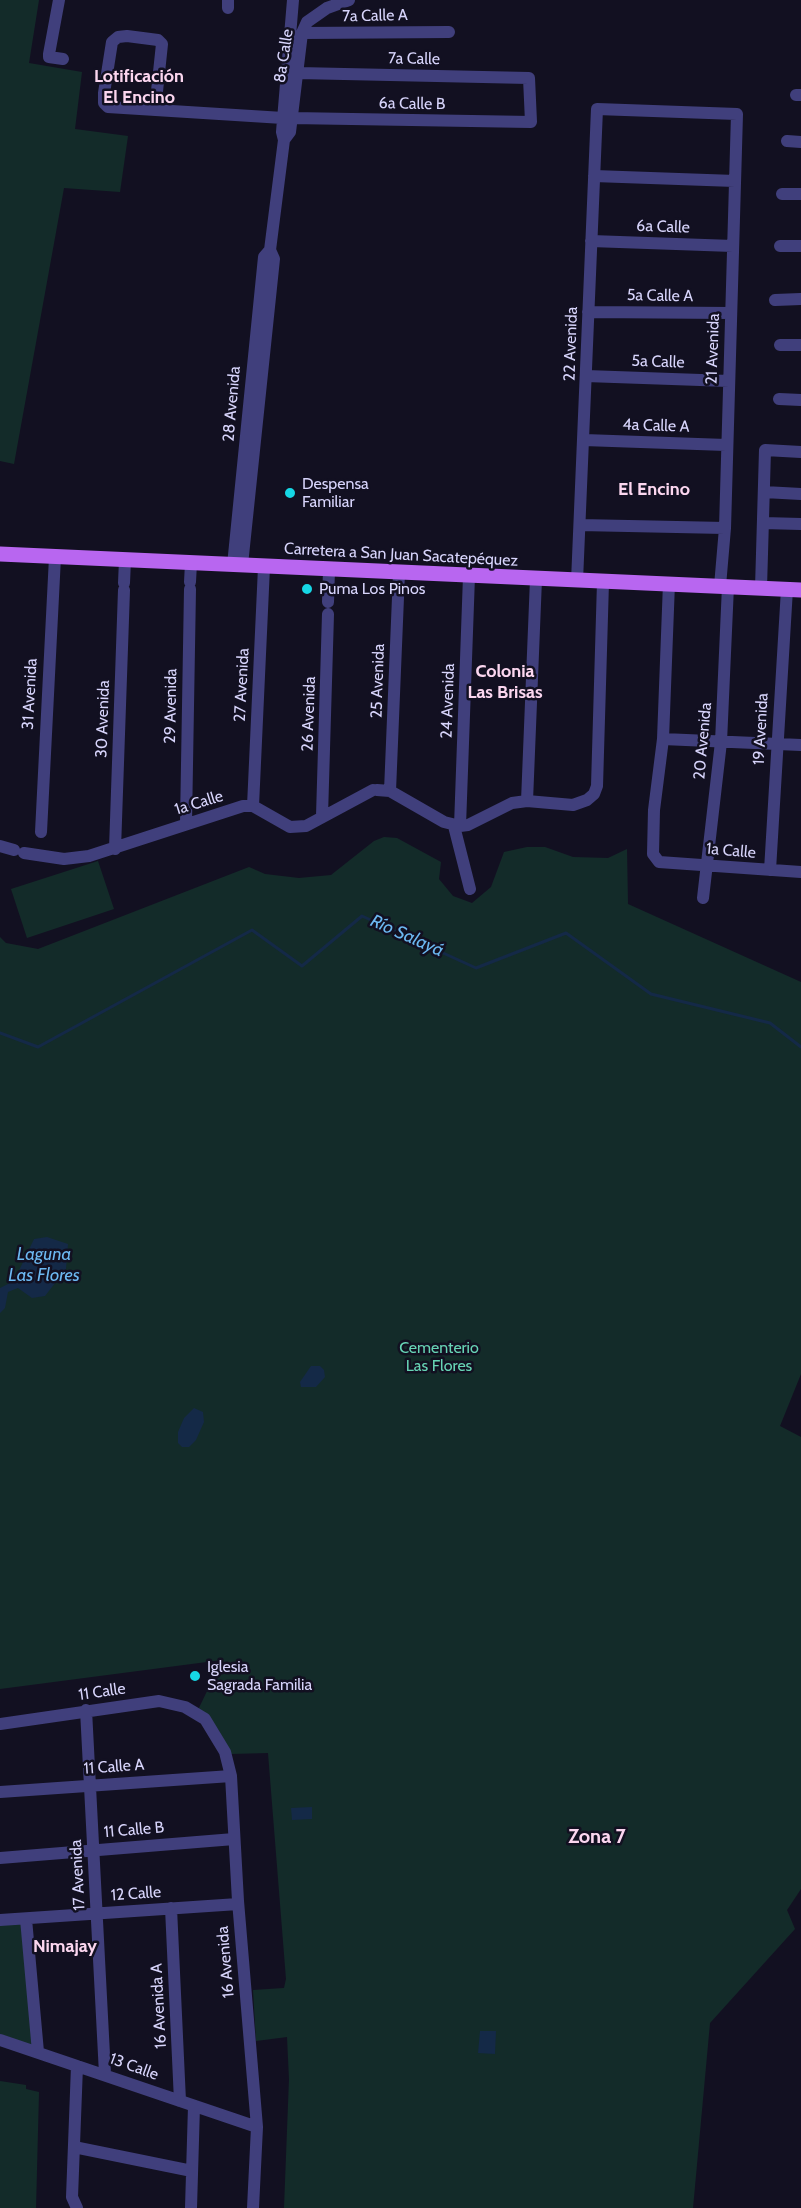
<!DOCTYPE html>
<html>
<head>
<meta charset="utf-8">
<style>
  body { margin:0 }
  canvas { display:block; background:#121021 }
</style>
</head>
<body>
<canvas width="801" height="2208"></canvas>
<script>
const ctx = document.querySelector('canvas').getContext('2d');
ctx.lineJoin = 'round';
function fillPath(path, color) { ctx.fillStyle = color; ctx.fill(path, 'evenodd'); }
const toPath = rows => new Path2D(rows.map(r => 'M' + r).join(''));
function trace(path, color, width, dash) { ctx.strokeStyle = color; ctx.lineWidth = width; ctx.lineCap = dash ? 'butt' : 'round'; ctx.setLineDash(dash || []); ctx.stroke(path); }
function drawText(font, color, halo, rows, align = 'center') {
  ctx.font = font + ' Cabin,sans-serif'; ctx.lineWidth = 5; ctx.setLineDash([]); ctx.textBaseline = 'middle'; ctx.strokeStyle = halo; ctx.fillStyle = color; for (const [text, x, y, turn = 0] of rows) {
    ctx.save(); ctx.translate(x, y); ctx.rotate((+turn || 0) * Math.PI / 180); ctx.textAlign = isNaN(turn) ? turn : align; if (halo) ctx.strokeText(text, 0, 0); ctx.fillText(text, 0, 0); ctx.restore();
  }
}
fillPath(toPath([
  [0,0,39,0,29,63,82,72,75,129,128,136,120,192,64,188,14,464,0,461],
  [384,837,397,838,441,862,439,879,453,896,472,903,491,887,504,852,527,847,545,847,573,857,608,858,627,849,628,904,801,982,801,1374,780,1426,801,1437,801,1889,787,1910,795,1929,710,2023,693,2208,284,2208,289,2079,287,2037,256,2041,253,1990,284,1988,286,1979,268,1753,230,1754,218,1729,197,1712,222,1660,0,1689,0,937,6,943,38,949,249,867,265,874,299,878,331,875,374,841],
  [98,861,114,909,27,938,11,889],
  [22,1923,34,2046,0,2034,0,1924],
  [0,2081,26,2085,26,2089,39,2092,36,2208,0,2208]
]), '#132b29');
fillPath(toPath([
  [47,1237,68,1244,66,1269,45,1296,32,1298,18,1288,8,1292,5,1308,0,1313,0,1288,14,1281,34,1239],
  [311,1366,320,1366,324,1370,325,1377,316,1387,301,1387,300,1382],
  [194,1408,203,1412,204,1422,196,1440,189,1447,182,1447,178,1443,178,1432,184,1418],
  [312,1807,312,1819,292,1820,291,1808],
  [480,2031,496,2031,495,2054,478,2053]
]), '#142947');
trace(toPath([
  [0,1033,38,1047,252,930,302,966,362,916,476,968,566,933,651,994,770,1023,801,1047]
]), '#142947', 3);
trace(toPath([
  [59,0,49,54,49,57,63,59],
  [228,8,228,0],
  [302,33,449,32],
  [796,95,801,95],
  [155,110,162,44,158,40,127,36,118,37,112,42,104,93,104,103,108,107,283,118],
  [292,118,531,122,529,78,298,73],
  [284,140,290,132,302,33,307,22,327,8,349,0],
  [787,141,801,142],
  [594,176,735,181],
  [782,194,801,194],
  [591,241,733,246],
  [780,246,801,246],
  [775,300,801,299],
  [588,312,731,313],
  [780,345,801,345],
  [586,376,729,381],
  [779,399,801,400],
  [584,440,726,445],
  [764,492,801,494],
  [763,523,801,524],
  [580,525,725,528],
  [233,565,264,257,270,250],
  [242,565,274,259,270,250,284,140,282,132,293,0],
  [577,581,597,109,737,114,725,528,720,586],
  [190,582,191,563],
  [124,583,125,560],
  [669,583,663,739,654,810,653,854,659,862,801,872],
  [761,588,765,450,801,452],
  [328,602,329,570],
  [663,739,801,745],
  [377,790,390,791,444,822,460,826,468,825,512,803,527,801,573,805,587,800,594,794,597,786,603,582],
  [390,791,399,573],
  [527,801,536,579],
  [253,806,264,567],
  [322,816,328,614],
  [186,823,190,589],
  [454,826,470,889],
  [460,826,469,576],
  [41,832,55,557],
  [0,846,14,850],
  [115,849,124,590],
  [24,853,64,859,89,856,243,806,253,806,290,827,306,826,373,790],
  [770,870,787,589],
  [703,898,721,742,728,586],
  [86,1710,105,2074],
  [0,1724,159,1701,185,1707,205,1719,225,1752,231,1776,238,1901,257,2127,253,2208],
  [0,1792,231,1776],
  [0,1858,234,1839],
  [171,1908,180,2101],
  [26,1919,38,2052],
  [0,1920,238,1904],
  [0,2040,257,2127],
  [74,2147,192,2171],
  [77,2208,72,2197,77,2066],
  [191,2208,194,2106]
]), '#403f7c', 12);
trace(toPath([
  [0,554,801,590]
]), '#b866f0', 15);
for (const [x, y, r, color] of [
  [290,493,6,"#16d7e5"],
  [307,589,6,"#16d7e5"],
  [195,1676,6,"#16d7e5"]
]) { const dot = new Path2D(); dot.arc(x, y, r, 0, 2 * Math.PI); ctx.fillStyle = color; ctx.fill(dot); trace(dot, '#121021', 2); }
drawText('16px', '#d7d4fb', '#121021', [
  ["7a Calle A",375,16,-1],
  ["8a Calle",284,56,-81],
  ["7a Calle",414,59,1],
  ["6a Calle B",412,104,1],
  ["6a Calle",663,227,2],
  ["5a Calle A",660,296,1],
  ["22 Avenida",571,344,-88],
  ["21 Avenida",713,349,-88],
  ["5a Calle",658,362,2],
  ["28 Avenida",232,404,-85],
  ["4a Calle A",656,426,2],
  ["Carretera a San Juan Sacatepéquez",401,555,3],
  ["25 Avenida",378,681,-88],
  ["27 Avenida",242,685,-87],
  ["31 Avenida",30,694,-87],
  ["24 Avenida",448,701,-88],
  ["29 Avenida",171,706,-89],
  ["26 Avenida",309,714,-88],
  ["30 Avenida",103,719,-88],
  ["19 Avenida",761,729,-87],
  ["20 Avenida",703,741,-85],
  ["1a Calle",199,803,-17],
  ["1a Calle",731,851,5],
  ["11 Calle",102,1692,-8],
  ["11 Calle A",114,1767,-4],
  ["11 Calle B",134,1830,-5],
  ["17 Avenida",78,1875,-93],
  ["12 Calle",136,1894,-4],
  ["16 Avenida",226,1962,-95],
  ["16 Avenida A",159,2006,-93],
  ["13 Calle",134,2067,20]
]);
drawText('16px', '#d7d4fb', '#121021', [
  ["Despensa",302,484],
  ["Familiar",302,502],
  ["Puma Los Pinos",319,589],
  ["Iglesia",207,1667],
  ["Sagrada Familia",207,1685]
], 'left');
drawText('16px', '#67d4b5', '#121021', [
  ["Cementerio",439,1348],
  ["Las Flores",439,1366]
]);
drawText('bold 18px', '#fbd6ef', '#121021', [
  ["Lotificación",139,77],
  ["El Encino",139,98],
  ["El Encino",654,490],
  ["Colonia",505,672],
  ["Las Brisas",505,693],
  ["Nimajay",65,1947]
]);
drawText('italic 18px', '#6cb8f1', '#121021', [
  ["Río Salayá",407,936,24],
  ["Laguna",44,1255],
  ["Las Flores",44,1276]
]);
drawText('bold 20px', '#fbd6ef', '#121021', [
  ["Zona 7",597,1837]
]);
</script>
</body>
</html>
